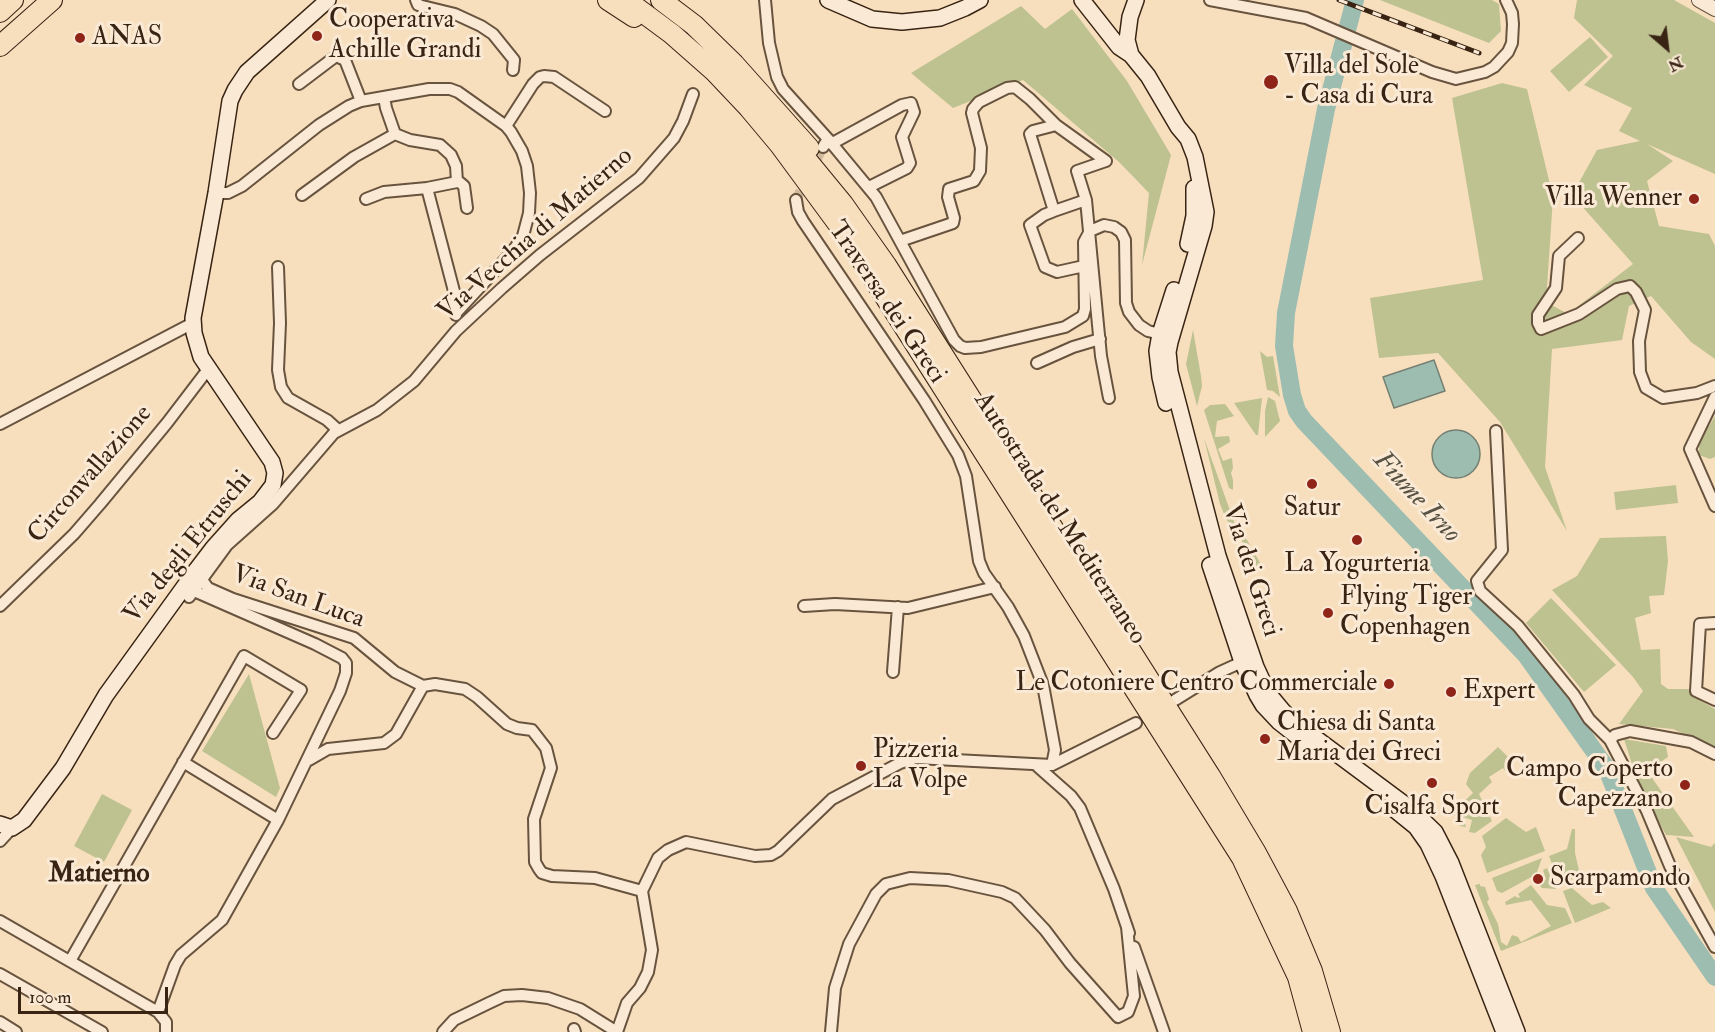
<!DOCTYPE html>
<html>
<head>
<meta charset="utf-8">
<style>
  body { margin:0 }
  #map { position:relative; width:1715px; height:1032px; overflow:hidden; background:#f7dfbe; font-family:"IM FELL Double Pica",serif }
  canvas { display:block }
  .north { position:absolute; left:1637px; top:18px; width:60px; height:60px; -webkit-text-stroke:4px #faead5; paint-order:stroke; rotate:152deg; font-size:16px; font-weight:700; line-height:24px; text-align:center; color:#392414 }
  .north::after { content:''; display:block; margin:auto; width:21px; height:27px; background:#392414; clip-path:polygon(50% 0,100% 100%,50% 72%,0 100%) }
  .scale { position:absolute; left:18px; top:987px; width:150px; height:27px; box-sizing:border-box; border:3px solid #392414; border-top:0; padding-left:8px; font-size:18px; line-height:21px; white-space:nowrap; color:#392414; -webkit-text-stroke:4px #faead5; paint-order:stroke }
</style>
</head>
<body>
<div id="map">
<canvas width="1715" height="1032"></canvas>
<div class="north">N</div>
<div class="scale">100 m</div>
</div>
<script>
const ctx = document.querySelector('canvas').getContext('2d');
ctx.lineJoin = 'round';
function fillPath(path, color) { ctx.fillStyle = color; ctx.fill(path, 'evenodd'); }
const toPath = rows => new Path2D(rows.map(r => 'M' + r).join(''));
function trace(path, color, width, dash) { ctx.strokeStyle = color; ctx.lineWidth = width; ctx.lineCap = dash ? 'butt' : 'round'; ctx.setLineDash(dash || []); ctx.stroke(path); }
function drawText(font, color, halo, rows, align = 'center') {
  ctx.font = font + ' "IM FELL Double Pica",serif'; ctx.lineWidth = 6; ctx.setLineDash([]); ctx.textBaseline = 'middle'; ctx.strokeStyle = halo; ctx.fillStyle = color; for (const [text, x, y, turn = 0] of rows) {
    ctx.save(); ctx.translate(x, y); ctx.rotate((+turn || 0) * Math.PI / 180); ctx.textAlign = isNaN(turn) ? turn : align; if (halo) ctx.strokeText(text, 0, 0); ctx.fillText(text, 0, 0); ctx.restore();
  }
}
fillPath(toPath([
  [1380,0,1492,0,1499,4,1501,31,1489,43],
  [1577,0,1674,0,1715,23,1715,174,1647,144,1673,161,1647,181,1659,226,1709,234,1715,246,1715,359,1691,342,1651,296,1629,306,1622,340,1552,349,1545,467,1567,531,1500,422,1438,353,1379,358,1370,298,1483,280,1452,98,1502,83,1527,89,1553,197,1546,302,1568,314,1633,264,1572,195,1597,150,1640,141,1619,131,1632,108,1584,85,1613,56,1574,18],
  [1021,6,1045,29,1072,9,1127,81,1171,155,1142,265,1149,193,1119,162,1023,80,953,108,911,73],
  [1590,37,1608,57,1569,92,1550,71],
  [1193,330,1201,376,1202,386,1197,406,1186,364],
  [1260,351,1267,357,1273,356,1280,397,1273,391,1267,390],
  [1268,397,1275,401,1280,421,1265,437,1265,411],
  [1262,398,1258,435,1256,435,1234,403],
  [1225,404,1234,416,1217,421,1215,437,1229,436,1230,442,1218,449,1223,461,1232,458,1233,468,1231,473,1233,480,1233,490,1229,488,1204,410,1210,405],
  [1715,416,1715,457,1710,459,1699,455,1699,443],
  [1204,438,1237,530,1247,540,1263,568,1254,571,1241,538,1226,519,1220,504],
  [1676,485,1678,503,1616,510,1614,492],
  [1666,536,1668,561,1664,595,1649,596,1651,613,1635,618,1641,650,1660,649,1661,684,1668,689,1690,689,1699,700,1715,709,1715,748,1673,729,1619,724,1643,691,1633,677,1552,590,1577,576,1600,538],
  [1551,598,1616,665,1584,692,1526,623],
  [249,674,280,788,276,797,202,751],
  [1624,739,1666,746,1668,757,1647,771,1694,837,1666,835,1638,783],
  [1498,747,1514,763,1505,771,1503,768,1489,777,1492,782,1479,794,1492,821,1475,833,1469,832,1472,820,1463,817,1466,827,1460,826,1452,811,1442,801,1446,798,1456,809,1473,793,1466,784,1470,773],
  [102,794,132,810,104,862,74,846],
  [1506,818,1526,832,1536,827,1545,851,1487,873,1481,855,1486,847,1482,836],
  [1572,829,1575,829,1575,853,1580,875,1560,885,1549,856,1567,849],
  [1676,837,1711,847,1715,843,1715,912],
  [1542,858,1537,872,1544,881,1546,879,1543,870,1547,868,1556,889,1542,888,1533,876,1502,893,1497,891,1492,878],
  [1480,884,1480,886,1485,887,1489,899,1487,902,1498,924,1501,942,1507,946,1512,935,1518,937,1521,942,1551,926,1531,900,1506,905,1505,902,1515,896,1518,898,1520,897,1518,894,1531,885,1547,905,1565,908,1572,923,1501,951,1475,885],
  [1572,888,1592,905,1603,902,1611,908,1575,923,1563,891]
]), '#bec190');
const water = toPath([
  [1434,360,1445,391,1394,408,1383,377,1434,360],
  '1432 454a24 24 0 1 1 48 0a24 24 0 1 1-48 0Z'
]);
fillPath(water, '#9dbdb1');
trace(water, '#758072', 1.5);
trace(toPath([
  [1355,0,1326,109,1286,313,1284,346,1292,395,1297,411,1304,421,1526,655,1607,769,1654,888,1715,977]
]), '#9dbdb1', 18);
trace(toPath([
  [796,200,823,147]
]), '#d1ba9c', 10, [10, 5]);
const minor = toPath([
  [416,0,418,5,455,14,481,26,493,34,514,60,513,70],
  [765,0,769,43,777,77,783,89,828,139,823,147],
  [1210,0,1306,18,1432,72,1456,79,1485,72,1494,67,1508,52,1512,43,1513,24,1512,13,1506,0],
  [299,84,336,56,345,60,361,101],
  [384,97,386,108,395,134,410,140,440,145,451,155,456,166,457,182,427,188,455,295,456,315],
  [1056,125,1033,131,1030,134,1054,211,1086,200],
  [506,126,533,84,540,77,544,76,554,77,605,111],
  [828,139,876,197,954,340,960,346,965,348,981,347,1065,327,1083,316,1085,309,1084,242,1090,231,1104,225,1114,227,1121,232,1125,240,1126,303,1129,312,1139,325,1148,331,1160,334],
  [831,144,902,105,911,103,914,112,902,137,910,163,907,168,869,187],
  [1106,161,1077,171,1086,200,1101,356,1109,398],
  [458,181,464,186,467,208],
  [216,193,228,193,242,186,319,125,349,106,361,101,429,89,450,89,458,92,506,126,511,132,522,151,527,166,530,193,529,213,523,236,513,251,456,313],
  [302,195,354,157,395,134],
  [366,199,384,192,427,188],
  [796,200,798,212,803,221,924,400,958,455,966,476,979,561,984,573,1008,607,1024,636,1043,685,1055,750,1052,765],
  [1054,211,1044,215,1030,225,1045,267,1057,272,1084,266],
  [1578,238,1559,256,1556,288,1538,315,1538,323,1541,329,1579,314,1617,289,1630,286,1636,292,1645,310,1639,341,1640,372,1646,388,1663,398,1697,393,1715,386],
  [900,241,953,223,954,218,948,197,949,189,974,181,980,171,981,148,972,113,973,109,979,102,1007,88,1015,87,1030,99,1056,125,1106,161],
  [278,267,280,323,278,370,281,387,288,398,327,420,338,430],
  [1037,363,1073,347,1100,339],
  [1715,397,1690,449,1715,506],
  [0,424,193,323],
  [1496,431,1502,550,1477,581,1480,591,1518,626,1574,695,1589,719,1610,740],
  [202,580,208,588,233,599,354,638,395,672,423,686,435,684,465,689,477,697,507,724,517,728,532,730,546,748,551,768,534,819,535,862,539,869,542,873,552,876,595,878,642,891],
  [189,597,227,545,273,504,334,433,377,410,414,381,456,331,502,288,540,255,639,178,674,138,683,121,693,94],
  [0,606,74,534,100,504,167,423,209,368],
  [804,606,835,604,908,608,995,587],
  [1715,623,1700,624,1696,691,1715,700],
  [893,672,898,607],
  [1175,700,1220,672,1242,662],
  [1715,754,1691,742,1630,731,1615,735,1610,740,1647,811,1670,866,1715,947],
  [309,760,328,749,384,743,396,734,423,686],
  [183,762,278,820],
  [1036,765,1071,796,1080,808,1114,889,1129,933],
  [0,841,12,828],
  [642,891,658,858,668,850,686,842,755,856,771,855,778,851,832,799,900,763,916,758,1052,765,1136,723],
  [0,921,158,1012,166,1022,166,1032],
  [1134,947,1164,1032],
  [70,961,244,656,301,690,273,733],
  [0,974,102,1032],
  [158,1012,175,965,181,955,222,920,278,820,340,691,346,673,346,663,342,658,315,644,194,591],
  [0,1022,16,1032],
  [574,1029,575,1032],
  [443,1032,454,1020,489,1003,504,996,522,995,548,998,580,1009,617,1032],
  [617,1032,627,1003,640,988,648,972,652,950,642,891],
  [831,1032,835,988,849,944,876,894,886,884,910,878,948,880,1002,892,1015,898,1045,930,1070,963,1118,1017,1128,1012,1134,996,1127,927]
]);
const tertiary = toPath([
  [1699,0,1715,9]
]);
const secondary = toPath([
  [828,0,872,19,902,22,940,18,965,8,980,0],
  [1082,0,1119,47,1131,55,1148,76,1178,127,1188,139,1195,157,1206,212,1204,226,1170,342,1168,352,1170,372,1218,556,1256,667,1268,693,1283,711,1298,725,1411,809,1435,832,1451,863,1517,1032],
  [1131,55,1127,40,1130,17,1136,0],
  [1188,244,1194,216,1194,188],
  [1166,403,1160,377,1157,351,1160,334,1174,290],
  [1210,565,1242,662,1257,695,1263,705,1279,722,1317,752],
  [1395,810,1416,827,1428,844,1443,876,1504,1032],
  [0,824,12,828,24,820,63,768,106,695,197,569,213,548,238,520,260,502,273,485,275,473,272,462,201,357,194,333,193,318,216,193,230,101,235,90,247,72,328,0]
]);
const motorway = toPath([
  [608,0,634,17],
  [626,0,672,34,714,71,749,108,780,145,844,232,1242,858,1298,977,1313,1032],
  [661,0,694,25,734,64,809,148],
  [0,12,13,0],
  [0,46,52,0],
  [792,142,843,204,886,265,1210,776,1256,853,1287,911,1312,971,1330,1032]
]);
trace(minor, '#68533e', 14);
trace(tertiary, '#68533e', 16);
trace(secondary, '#392414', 18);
trace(motorway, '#392414', 22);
trace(minor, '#faead5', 10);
trace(tertiary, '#faead5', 14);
trace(secondary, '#faead5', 15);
trace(motorway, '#f7dfbe', 20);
const rail = toPath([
  [1339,0,1479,53]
]);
trace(rail, '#392414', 5);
trace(rail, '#faead5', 3, [9]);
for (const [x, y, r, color] of [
  [317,36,6,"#8f2418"],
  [80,38,6,"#8f2418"],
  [1271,82,8,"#8f2418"],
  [1694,199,6,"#8f2418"],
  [1312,484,6,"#8f2418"],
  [1357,540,6,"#8f2418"],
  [1328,613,6,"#8f2418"],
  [1389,684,6,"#8f2418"],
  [1451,692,6,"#8f2418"],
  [1265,739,6,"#8f2418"],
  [861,766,6,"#8f2418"],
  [1432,783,6,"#8f2418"],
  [1685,785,6,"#8f2418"],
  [1538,879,6,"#8f2418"]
]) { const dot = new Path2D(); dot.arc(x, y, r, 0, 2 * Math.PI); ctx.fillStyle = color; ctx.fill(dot); trace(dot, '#faead5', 2); }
drawText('26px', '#392414', '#faead5', [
  ["Cooperativa",329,21],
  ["Achille Grandi",329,51],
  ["ANAS",92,38],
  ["Villa del Sole",1284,67],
  ["- Casa di Cura",1284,97],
  ["Villa Wenner",1682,199,"right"],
  ["Satur",1312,509,"center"],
  ["La Yogurteria",1357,565,"center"],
  ["Flying Tiger",1340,598],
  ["Copenhagen",1340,628],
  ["Le Cotoniere Centro Commerciale",1377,684,"right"],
  ["Expert",1463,692],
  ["Chiesa di Santa",1277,724],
  ["Maria dei Greci",1277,754],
  ["Pizzeria",873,751],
  ["La Volpe",873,781],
  ["Campo Coperto",1673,770,"right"],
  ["Capezzano",1673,800,"right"],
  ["Cisalfa Sport",1432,808,"center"],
  ["Scarpamondo",1550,879]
], 'left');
drawText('26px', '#392414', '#faead5', [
  ["Via Vecchia di Matierno",536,235,-41],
  ["Traversa dei Greci",886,303,56],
  ["Circonvallazione",91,475,-49],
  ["Autostrada del Mediterraneo",1059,519,57],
  ["Via degli Etruschi",189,548,-51],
  ["Via dei Greci",1250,571,72],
  ["Via San Luca",298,598,20]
]);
drawText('italic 27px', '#575243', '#faead5', [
  ["Fiume Irno",1416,498,47]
]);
drawText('bold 27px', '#392414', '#faead5', [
  ["Matierno",99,875]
]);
</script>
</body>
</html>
